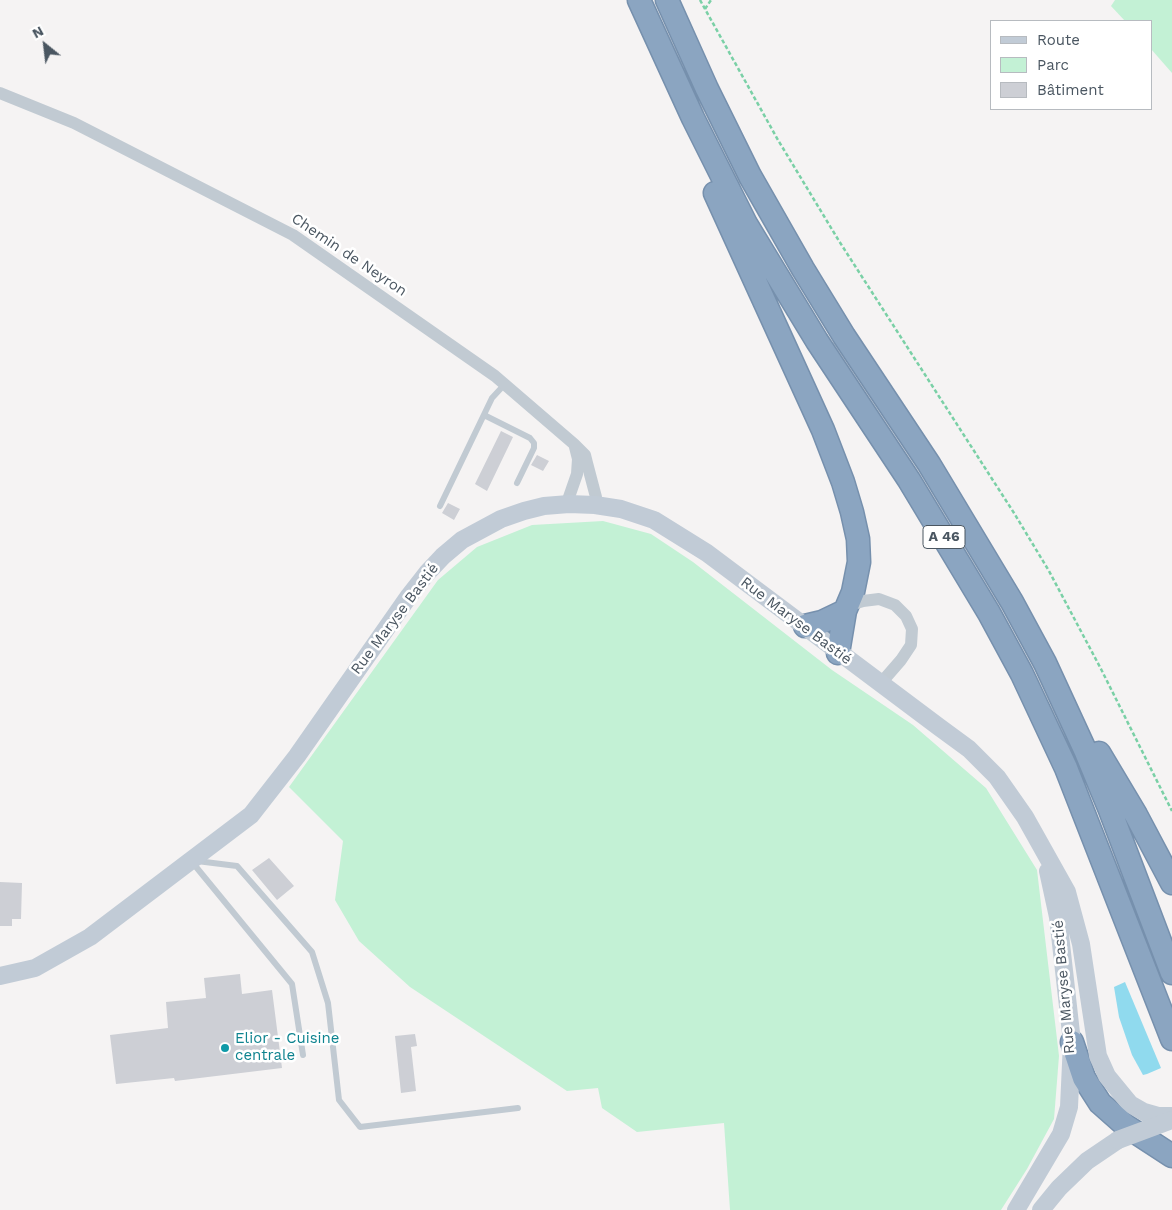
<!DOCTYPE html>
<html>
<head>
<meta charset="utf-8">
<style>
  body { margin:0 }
  #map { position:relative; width:1172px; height:1210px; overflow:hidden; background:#f5f3f3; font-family:"Work Sans",sans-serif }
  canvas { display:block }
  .legend { position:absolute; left:990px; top:20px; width:162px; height:90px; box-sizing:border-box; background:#fff; border:1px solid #b7bbc0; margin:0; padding:6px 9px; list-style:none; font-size:15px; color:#4a5661 }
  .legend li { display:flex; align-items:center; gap:10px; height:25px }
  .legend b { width:25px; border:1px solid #b7bbc0 }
  .north { position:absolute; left:20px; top:20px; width:50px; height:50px; -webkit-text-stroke:4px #fff; paint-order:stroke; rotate:331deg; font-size:14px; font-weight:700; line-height:20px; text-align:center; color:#4a5661 }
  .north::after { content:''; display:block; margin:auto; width:18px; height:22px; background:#4a5661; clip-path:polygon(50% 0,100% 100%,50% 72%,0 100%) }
</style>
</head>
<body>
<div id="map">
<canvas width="1172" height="1210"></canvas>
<ul class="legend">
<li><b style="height:6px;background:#c1cbd6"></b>Route</li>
<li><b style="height:14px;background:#c3f1d5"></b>Parc</li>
<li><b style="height:14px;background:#cdcfd5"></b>Bâtiment</li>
</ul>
<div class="north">N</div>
</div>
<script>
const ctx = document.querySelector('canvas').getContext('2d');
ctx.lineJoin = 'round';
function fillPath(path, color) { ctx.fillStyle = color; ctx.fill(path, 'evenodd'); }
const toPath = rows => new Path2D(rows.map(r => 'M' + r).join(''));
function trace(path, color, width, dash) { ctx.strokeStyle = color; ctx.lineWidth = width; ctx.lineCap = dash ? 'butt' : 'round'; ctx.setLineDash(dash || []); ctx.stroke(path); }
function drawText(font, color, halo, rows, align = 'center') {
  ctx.font = font + ' "Work Sans",sans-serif'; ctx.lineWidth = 5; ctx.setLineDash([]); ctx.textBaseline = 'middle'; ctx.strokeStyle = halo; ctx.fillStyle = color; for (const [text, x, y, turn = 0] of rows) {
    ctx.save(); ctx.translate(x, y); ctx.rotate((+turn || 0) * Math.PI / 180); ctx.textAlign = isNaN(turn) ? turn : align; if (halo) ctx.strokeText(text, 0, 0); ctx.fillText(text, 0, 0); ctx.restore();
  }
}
fillPath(toPath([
  [1115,0,1172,0,1172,73,1151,49,1151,21,1125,21,1111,6],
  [603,521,651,534,693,562,832,670,913,725,986,788,1037,870,1059,1056,1054,1119,1027,1169,1001,1210,730,1210,724,1123,637,1132,602,1108,598,1088,567,1091,410,987,359,941,335,900,343,841,289,787,438,580,477,547,532,525]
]), '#c3f1d5');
fillPath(toPath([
  [1125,982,1161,1068,1147,1074,1143,1075,1132,1055,1119,1017,1114,987]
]), '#90daee');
fillPath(toPath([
  [501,431,513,437,487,491,475,484],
  [537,455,549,461,543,471,531,465],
  [448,503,460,509,454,520,442,513],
  [269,858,294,886,277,900,252,870],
  [0,882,22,883,21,919,12,919,12,926,0,926],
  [240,974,242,994,272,990,282,1068,175,1081,174,1078,116,1084,110,1035,168,1028,166,1002,206,998,204,978],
  [415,1034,417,1046,411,1047,416,1091,401,1093,395,1036]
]), '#cdcfd5');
const highway = toPath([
  [639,0,693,118,746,224,817,341,909,480,989,613,1022,674,1066,768,1172,1039],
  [667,0,707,89,750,176,803,269,844,336,929,464,1012,602,1045,663,1086,752,1110,810,1172,973],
  [715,193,823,430,843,482,852,512,858,539,859,562,853,592,845,611,838,653],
  [805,626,822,622,845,611],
  [1099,753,1136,815,1172,883],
  [1072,1042,1084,1078,1100,1103,1126,1126,1172,1156]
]);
trace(highway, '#7690ad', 25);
trace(toPath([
  [700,0,778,140,839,241,1014,513,1049,571,1101,669,1172,811],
  [705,9,711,0]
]), '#7ad0a6', 2.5, [4, 2.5]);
trace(toPath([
  [484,415,530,438,534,443,534,448,517,483],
  [440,506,492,398,505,384],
  [197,861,237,866,312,952,328,1003,339,1100,360,1127,518,1108],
  [192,862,292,984,303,1055]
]), '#c1cad2', 6);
trace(toPath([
  [0,93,74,123,293,235,495,376,574,444,585,455,587,463,596,497,595,505],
  [569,504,569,497,577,474,578,459,575,447],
  [847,606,863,601,879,599,895,605,906,616,912,629,911,645,901,660,881,683]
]), '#c1cad2', 12);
trace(toPath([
  [0,976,35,968,90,937,251,815,297,756,409,596,427,573,443,556,462,540,501,519,524,511,544,506,569,504,595,505,621,509,654,520,707,553,939,727,969,749,997,777,1025,817,1067,892,1081,944,1098,1056,1107,1076,1130,1104,1144,1112,1158,1116,1172,1116],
  [1016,1210,1061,1134,1069,1107,1072,1042,1058,917,1048,871],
  [1041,1210,1059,1188,1087,1161,1118,1140]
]), '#c1cbd6', 18);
trace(highway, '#8ba5c1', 22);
trace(toPath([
  [1118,1140,1172,1120]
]), '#c1cbd6', 18);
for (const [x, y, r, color] of [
  [225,1048,5,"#0f9aa8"]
]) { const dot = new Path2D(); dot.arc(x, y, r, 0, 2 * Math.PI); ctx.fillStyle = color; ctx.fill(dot); trace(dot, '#fff', 2); }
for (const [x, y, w] of [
  [944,537,42]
]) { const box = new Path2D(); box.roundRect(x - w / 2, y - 11.5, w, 23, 4); ctx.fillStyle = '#fff'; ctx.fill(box); trace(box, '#4a5661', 1); }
drawText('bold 14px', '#4a5661', null, [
  ["A 46",944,537]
]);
drawText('15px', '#4a5661', '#fff', [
  ["Chemin de Neyron",349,255,34],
  ["Rue Maryse Bastié",395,619,-53],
  ["Rue Maryse Bastié",796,621,37],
  ["Rue Maryse Bastié",1064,987,-95]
]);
drawText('15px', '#0d838f', '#fff', [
  ["Elior - Cuisine",235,1039],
  ["centrale",235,1056]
], 'left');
</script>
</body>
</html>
